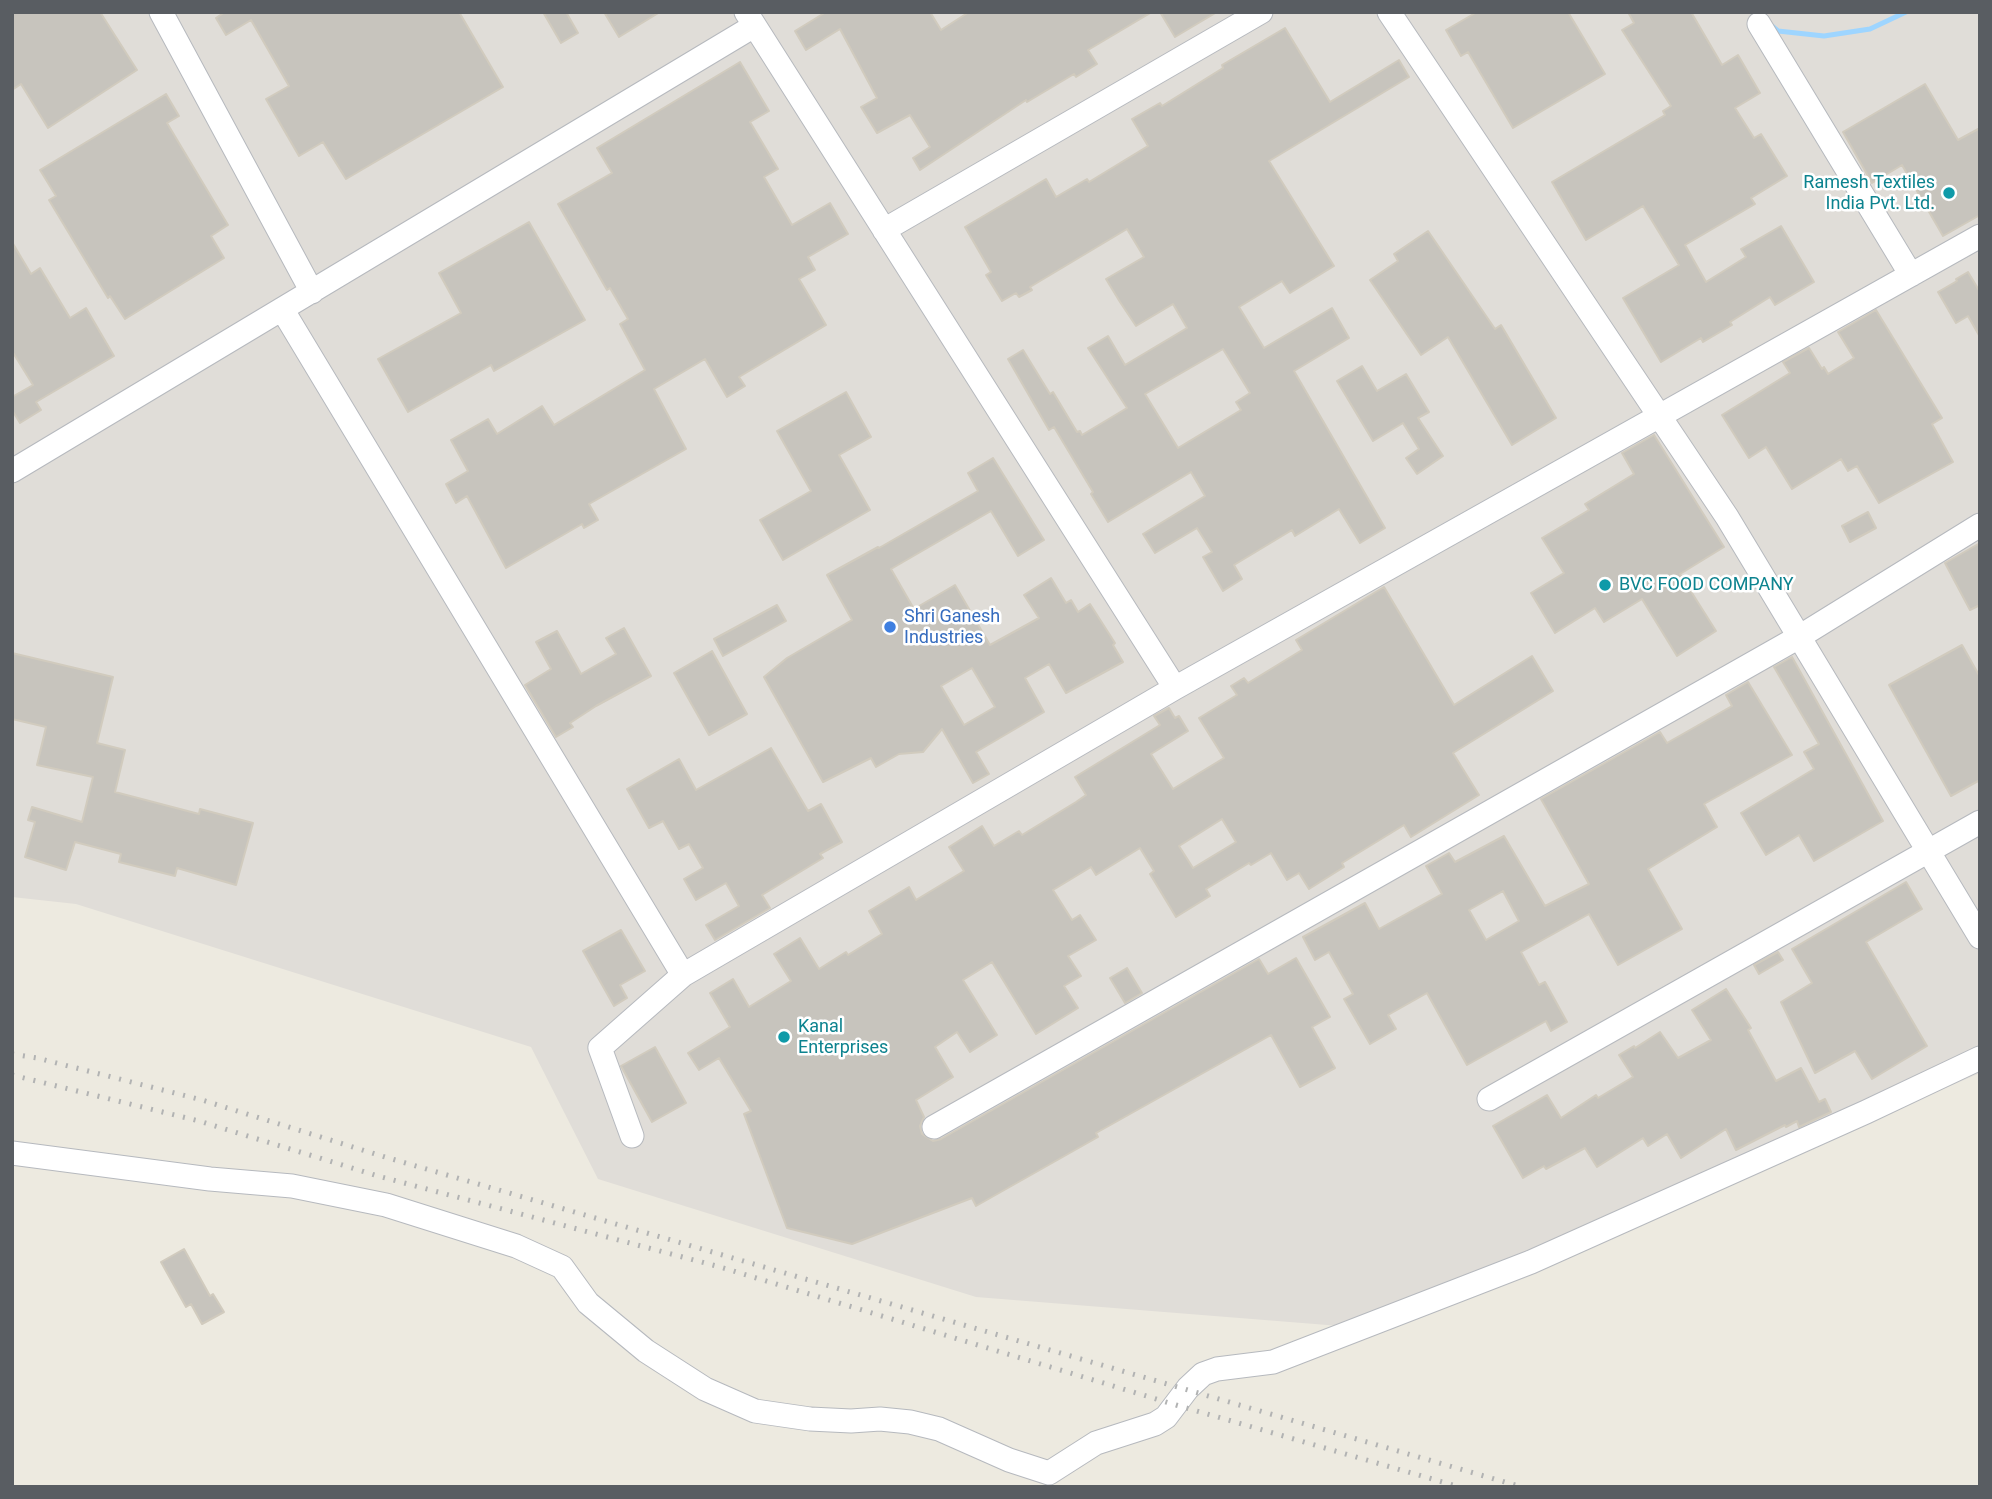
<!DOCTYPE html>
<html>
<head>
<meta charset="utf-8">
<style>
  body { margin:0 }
  #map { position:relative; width:1992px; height:1499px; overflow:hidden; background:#edeae0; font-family:Roboto,sans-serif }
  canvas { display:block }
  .frame { position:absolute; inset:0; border:14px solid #595d62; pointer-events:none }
</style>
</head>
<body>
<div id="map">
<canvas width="1992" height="1499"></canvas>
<div class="frame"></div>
</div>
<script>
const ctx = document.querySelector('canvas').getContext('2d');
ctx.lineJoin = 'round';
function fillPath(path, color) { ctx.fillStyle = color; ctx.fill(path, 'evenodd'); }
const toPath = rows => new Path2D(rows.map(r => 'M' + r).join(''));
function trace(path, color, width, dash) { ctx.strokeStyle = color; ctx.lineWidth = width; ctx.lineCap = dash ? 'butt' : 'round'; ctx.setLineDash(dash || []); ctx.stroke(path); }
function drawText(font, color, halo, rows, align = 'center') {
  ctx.font = font + ' Roboto,sans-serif'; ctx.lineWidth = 5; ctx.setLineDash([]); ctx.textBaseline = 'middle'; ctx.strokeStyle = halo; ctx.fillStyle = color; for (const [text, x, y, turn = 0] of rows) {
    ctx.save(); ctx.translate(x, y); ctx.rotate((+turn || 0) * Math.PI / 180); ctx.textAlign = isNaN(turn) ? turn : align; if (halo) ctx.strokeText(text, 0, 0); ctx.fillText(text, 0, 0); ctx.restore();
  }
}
fillPath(toPath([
  [12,12,1980,12,1980,1073,1390,1330,976,1297,598,1179,531,1047,76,904,12,897]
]), '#e0ddd8');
trace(toPath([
  [1772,26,1778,31,1824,36,1870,29,1906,12]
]), '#9ed5ff', 5);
const building = toPath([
  [12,12,100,12,137,70,48,128,21,84,12,90,12,12],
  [225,12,459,12,503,87,346,179,323,142,299,156,266,99,289,86,251,20,226,35,216,18,225,12],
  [543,12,566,12,578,33,561,43,543,12],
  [604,12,660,12,619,37,604,12],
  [826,12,930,12,941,30,969,12,1152,12,1088,50,1097,64,1076,77,1074,74,1027,102,1026,100,920,170,913,158,930,147,910,115,877,133,861,107,877,98,840,29,806,50,795,31,826,12],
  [1160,12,1217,12,1175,37,1160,12],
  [1477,12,1568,12,1605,74,1513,128,1468,52,1461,56,1446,30,1477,12],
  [1628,12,1691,12,1722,65,1738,55,1760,93,1735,108,1754,138,1761,134,1787,176,1751,198,1755,204,1685,245,1706,282,1746,257,1741,249,1781,226,1814,282,1775,305,1770,297,1730,322,1732,325,1703,342,1701,338,1661,362,1623,298,1679,265,1643,206,1586,240,1552,182,1665,115,1663,111,1671,106,1622,30,1634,23,1628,12],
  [1285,28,1330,102,1399,60,1409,77,1269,161,1334,266,1290,293,1282,281,1239,307,1264,348,1332,308,1349,338,1294,371,1385,528,1360,543,1339,509,1295,536,1292,530,1234,565,1242,579,1223,591,1203,557,1212,552,1197,528,1155,553,1143,534,1205,496,1191,472,1108,522,1091,494,1093,492,1054,427,1049,430,1008,359,1023,350,1050,394,1053,392,1077,432,1080,431,1082,435,1127,408,1088,348,1108,336,1125,365,1187,328,1173,304,1136,326,1120,302,1106,279,1144,257,1127,229,1030,287,1032,290,1019,297,1016,293,1002,301,986,275,991,272,965,227,1046,179,1056,197,1087,179,1089,182,1148,146,1132,119,1160,103,1162,106,1223,68,1222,65,1285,28],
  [1223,349,1250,393,1236,402,1241,410,1178,448,1145,394,1223,349],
  [740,62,769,111,750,122,778,169,764,177,792,225,830,203,848,234,808,257,815,270,799,279,826,325,739,377,745,386,727,397,705,359,654,389,686,449,589,504,598,520,584,528,582,524,506,568,467,496,456,503,446,484,468,471,451,440,488,419,497,434,542,406,554,425,645,370,620,324,628,319,610,288,607,290,558,204,612,173,597,148,740,62],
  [1925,84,1958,140,1980,128,1980,215,1943,236,1902,165,1872,183,1843,132,1925,84],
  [166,94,179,116,167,123,228,225,211,236,224,258,125,319,110,296,108,298,49,200,56,196,40,170,166,94],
  [529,222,585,320,494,371,491,365,408,412,378,359,461,313,439,273,529,222],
  [1428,231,1495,329,1501,325,1556,418,1512,445,1448,337,1421,355,1370,280,1398,261,1394,254,1428,231],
  [12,242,31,274,40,268,70,318,86,308,114,356,36,402,41,410,20,423,12,410,12,397,33,385,12,351,12,242],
  [1968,272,1980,292,1980,337,1968,316,1956,323,1938,292,1957,281,1956,279,1968,272],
  [1876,310,1942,418,1932,424,1953,462,1879,503,1857,466,1848,471,1841,459,1792,489,1766,447,1749,458,1722,415,1790,373,1783,362,1809,348,1822,369,1824,367,1828,374,1854,358,1838,332,1876,310],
  [1362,366,1377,391,1406,374,1429,412,1418,418,1443,456,1417,474,1406,458,1419,449,1403,423,1373,441,1337,381,1362,366],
  [846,392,871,437,839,455,870,510,783,560,760,520,811,491,777,431,846,392],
  [1654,435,1724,547,1680,574,1716,631,1677,656,1642,599,1604,622,1595,608,1555,633,1531,593,1564,573,1542,538,1589,510,1585,504,1634,474,1622,453,1654,435],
  [993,458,1044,540,1018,556,991,511,891,569,914,609,955,585,990,645,1039,618,1024,595,1051,578,1066,603,1071,600,1078,612,1090,604,1115,643,1113,645,1123,662,1066,693,1049,664,1025,678,1044,712,976,752,989,774,973,783,942,729,923,752,899,754,876,767,871,758,823,782,764,677,787,658,852,620,827,575,878,547,879,548,978,491,968,473,993,458],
  [972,668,995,707,964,725,941,686,972,668],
  [1868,512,1876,528,1850,542,1842,526,1868,512],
  [1980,543,1980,605,1970,610,1945,563,1980,543],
  [1384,587,1454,705,1532,656,1553,691,1453,753,1479,795,1411,837,1404,825,1342,863,1344,867,1309,889,1299,873,1287,880,1271,853,1251,865,1249,863,1206,889,1210,896,1176,917,1150,874,1154,871,1140,848,1096,875,1091,867,1053,890,1072,920,1080,915,1096,940,1068,956,1081,976,1064,986,1078,1008,1036,1034,992,962,963,980,997,1035,970,1052,957,1032,935,1047,953,1077,916,1100,924,1117,920,1126,922,1134,933,1141,941,1139,1259,959,1268,974,1296,958,1330,1017,1312,1027,1335,1068,1300,1087,1271,1035,1096,1133,1098,1137,976,1206,972,1198,852,1244,787,1228,744,1114,751,1111,719,1058,699,1070,688,1053,730,1027,710,993,733,979,749,1007,791,981,774,954,800,938,819,969,846,952,848,955,882,934,869,911,909,887,916,900,964,871,949,847,982,826,994,846,1019,831,1022,835,1076,802,1086,795,1075,777,1160,725,1154,716,1169,708,1175,718,1179,716,1188,731,1151,754,1173,789,1224,758,1199,718,1237,695,1231,686,1244,678,1248,683,1302,650,1296,640,1384,587],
  [1222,819,1236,842,1193,868,1179,846,1222,819],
  [777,605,786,621,723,656,714,639,777,605],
  [624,628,651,676,596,706,570,723,573,727,556,737,525,685,551,669,536,642,557,631,581,674,616,654,606,638,624,628],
  [1962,645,1980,677,1980,780,1951,796,1889,685,1962,645],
  [712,651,747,714,709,735,674,673,712,651],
  [12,653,113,677,97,743,125,750,115,792,199,814,200,809,253,823,236,885,177,868,175,876,119,862,121,854,75,842,66,870,25,857,35,822,28,820,32,807,82,822,93,777,37,765,46,727,12,719,12,653],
  [1792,657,1883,821,1814,861,1799,835,1766,855,1741,813,1814,769,1804,752,1819,744,1774,667,1792,657],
  [1748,682,1792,755,1704,804,1717,827,1648,869,1682,929,1618,965,1589,914,1521,952,1539,985,1545,982,1567,1022,1551,1031,1546,1021,1467,1065,1427,993,1388,1015,1396,1029,1370,1044,1344,999,1353,994,1329,952,1315,960,1303,937,1365,903,1379,929,1442,894,1426,866,1449,853,1455,862,1504,836,1545,906,1589,884,1541,799,1660,732,1667,743,1732,706,1726,695,1748,682],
  [1503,891,1519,921,1486,940,1469,910,1503,891],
  [771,748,808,811,821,804,842,842,820,854,823,858,762,895,770,908,715,940,706,925,739,906,726,883,696,900,684,879,703,868,689,844,679,849,663,821,649,828,627,789,679,759,696,790,771,748],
  [1906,882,1922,909,1866,942,1927,1046,1872,1079,1855,1051,1815,1073,1781,1002,1812,983,1792,949,1906,882],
  [621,930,645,971,620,985,627,998,614,1006,583,951,621,930],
  [1778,952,1783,960,1759,974,1754,965,1778,952],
  [1127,968,1142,993,1125,1003,1110,978,1127,968],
  [1726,989,1751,1028,1748,1030,1776,1081,1801,1068,1819,1102,1825,1099,1831,1112,1799,1127,1797,1121,1786,1127,1785,1125,1736,1150,1726,1129,1681,1158,1667,1134,1648,1146,1643,1138,1597,1167,1585,1148,1546,1169,1544,1166,1523,1178,1493,1126,1547,1095,1561,1118,1596,1095,1598,1098,1633,1077,1619,1055,1634,1046,1635,1048,1660,1032,1678,1058,1711,1040,1692,1010,1726,989],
  [655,1047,686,1103,652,1122,621,1066,655,1047],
  [184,1249,210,1296,213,1294,224,1312,202,1324,191,1304,186,1307,161,1262,184,1249]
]);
fillPath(building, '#c7c4bd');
trace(building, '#d1cbbe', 2);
const minor = toPath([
  [161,12,312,292],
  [746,12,1175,688],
  [1389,12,1727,517,1980,937],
  [1759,24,1911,275],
  [884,230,1261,12],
  [282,309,683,975],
  [12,471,754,26],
  [1489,1099,1980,822],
  [934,1127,1799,637,1980,525],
  [632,1136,600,1048,683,975,1175,688,1980,236],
  [12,1153,210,1179,292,1186,386,1205,516,1246,562,1267,588,1303,646,1351,705,1389,755,1411,810,1419,851,1421,880,1419,910,1422,939,1429,1009,1460,1049,1473,1096,1443,1155,1424,1166,1417,1188,1388,1203,1374,1217,1369,1273,1362,1531,1262,1866,1112,1980,1058]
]);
trace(minor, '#b6b9be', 25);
trace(minor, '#fff', 23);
trace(toPath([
  [12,1054,37,1058,202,1100,385,1157,1522,1487],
  [12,1075,199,1121,378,1176,720,1267,1176,1405,1460,1487]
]), '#b2b3b3', 5, [2, 9]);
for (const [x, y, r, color] of [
  [1949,193,7,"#0f9aa8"],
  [1605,585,7,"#0f9aa8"],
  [890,627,7,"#3f7fe0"],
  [784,1037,7,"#0f9aa8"]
]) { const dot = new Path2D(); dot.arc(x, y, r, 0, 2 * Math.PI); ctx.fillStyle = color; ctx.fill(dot); trace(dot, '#fff', 2.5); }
drawText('18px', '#0d838f', '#fff', [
  ["Ramesh Textiles",1935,183,"right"],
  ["India Pvt. Ltd.",1935,204,"right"],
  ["BVC FOOD COMPANY",1619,585],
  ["Kanal",798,1027],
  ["Enterprises",798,1048]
], 'left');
drawText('18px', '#366cbe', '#fff', [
  ["Shri Ganesh",904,617],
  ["Industries",904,638]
], 'left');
</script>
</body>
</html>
